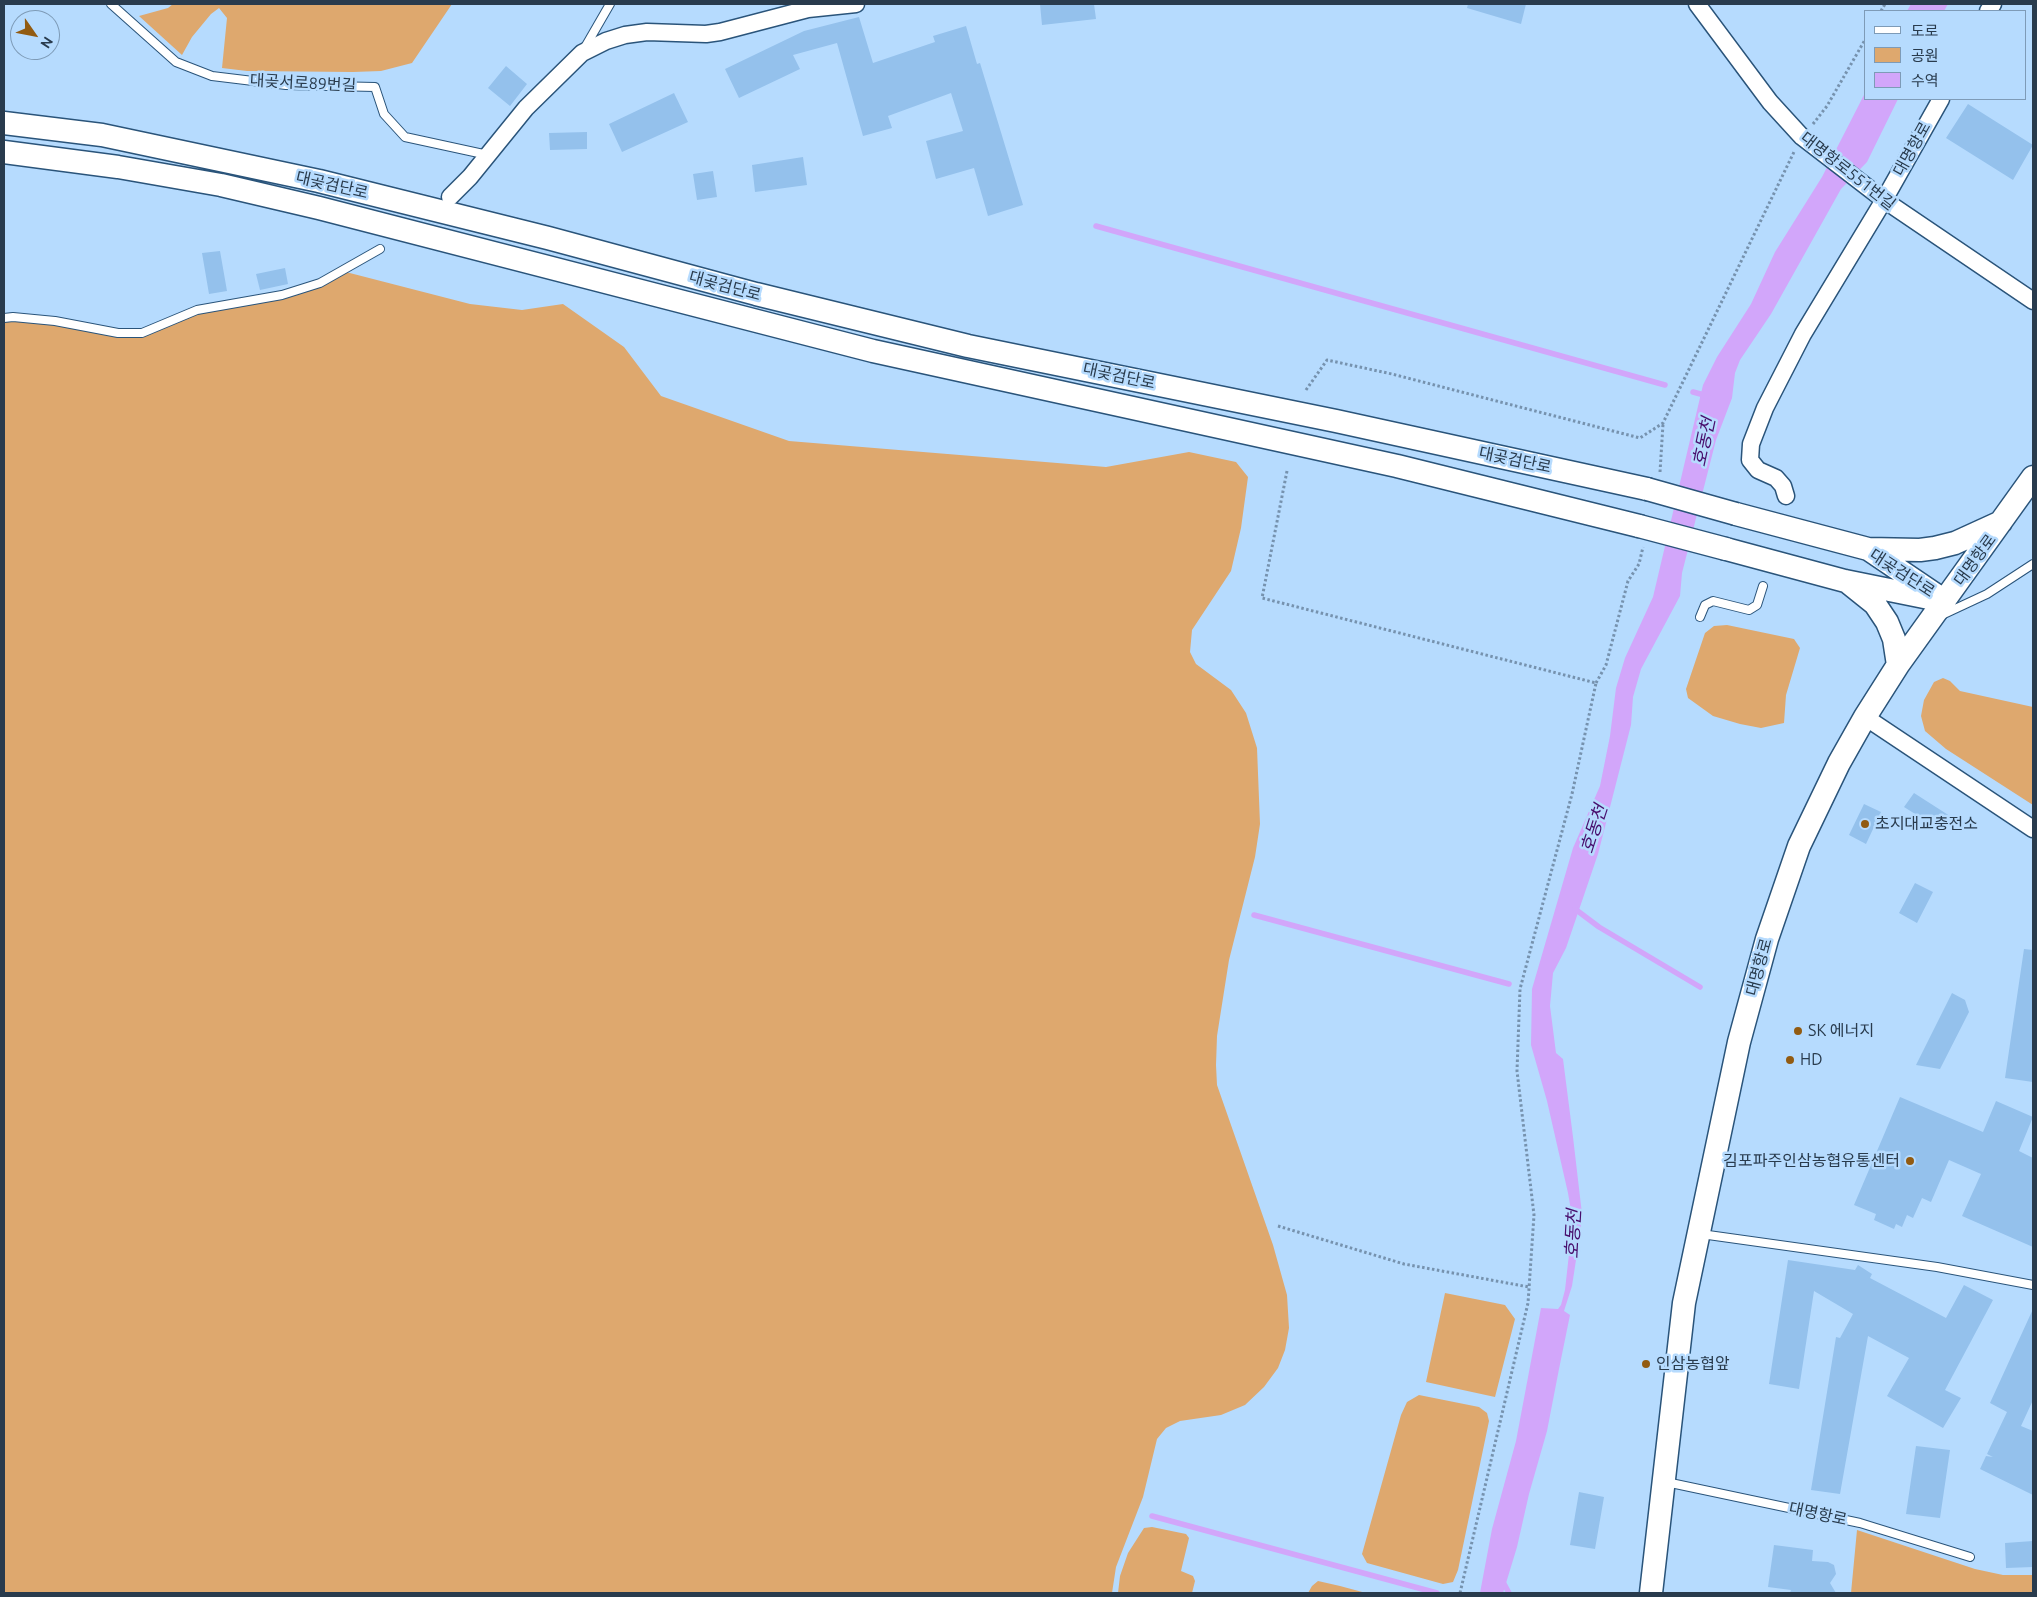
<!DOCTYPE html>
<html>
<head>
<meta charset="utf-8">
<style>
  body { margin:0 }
  #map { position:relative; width:2037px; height:1597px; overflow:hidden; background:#b6dbfe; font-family:Ubuntu,"Noto Sans KR",sans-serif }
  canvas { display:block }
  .frame { position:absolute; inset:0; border:5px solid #293b4d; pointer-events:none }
  .legend { position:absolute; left:1864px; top:10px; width:162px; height:90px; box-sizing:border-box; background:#b6dbfe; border:1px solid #7e9bb7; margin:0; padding:6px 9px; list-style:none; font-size:15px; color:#293b4d }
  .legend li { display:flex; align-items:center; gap:10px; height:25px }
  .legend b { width:25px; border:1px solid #7e9bb7 }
  .north { position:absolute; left:10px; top:10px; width:50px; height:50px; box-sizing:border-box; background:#b6dbfe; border:1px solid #7e9bb7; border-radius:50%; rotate:123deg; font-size:14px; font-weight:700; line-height:20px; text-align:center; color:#293b4d }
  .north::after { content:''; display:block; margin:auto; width:18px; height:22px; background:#925b11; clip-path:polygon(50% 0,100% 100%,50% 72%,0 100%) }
</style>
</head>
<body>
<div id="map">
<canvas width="2037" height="1597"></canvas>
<div class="frame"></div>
<ul class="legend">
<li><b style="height:6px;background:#fff"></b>도로</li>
<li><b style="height:14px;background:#dea86e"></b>공원</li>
<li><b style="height:14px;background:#d2a6fa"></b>수역</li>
</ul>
<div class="north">N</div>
</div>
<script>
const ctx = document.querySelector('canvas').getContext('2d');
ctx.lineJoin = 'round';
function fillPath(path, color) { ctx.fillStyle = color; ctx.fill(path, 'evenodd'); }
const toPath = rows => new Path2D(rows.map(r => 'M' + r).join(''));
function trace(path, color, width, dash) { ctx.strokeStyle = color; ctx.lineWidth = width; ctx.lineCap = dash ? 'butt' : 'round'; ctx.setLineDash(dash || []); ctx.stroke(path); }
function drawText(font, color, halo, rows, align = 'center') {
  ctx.font = font + ' Ubuntu,"Noto Sans KR",sans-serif'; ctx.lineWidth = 5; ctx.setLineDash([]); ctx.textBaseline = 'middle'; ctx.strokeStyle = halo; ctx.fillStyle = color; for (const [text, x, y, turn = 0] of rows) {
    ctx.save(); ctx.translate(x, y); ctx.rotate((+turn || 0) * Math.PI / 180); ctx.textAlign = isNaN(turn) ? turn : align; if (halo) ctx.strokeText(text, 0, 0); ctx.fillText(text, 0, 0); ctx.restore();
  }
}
fillPath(toPath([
  [173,4,452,4,412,63,381,71,353,72,247,71,222,68,227,18,219,8,211,14,192,37,182,55,139,16,168,8],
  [342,271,470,304,522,310,563,304,624,347,661,396,789,441,1106,467,1189,452,1236,462,1248,477,1241,528,1231,571,1192,630,1190,652,1196,664,1231,690,1246,713,1257,748,1260,824,1255,857,1229,960,1217,1036,1216,1065,1217,1085,1273,1245,1287,1295,1289,1328,1285,1350,1278,1368,1264,1387,1245,1405,1221,1415,1180,1421,1166,1428,1157,1439,1143,1497,1116,1567,1112,1593,4,1593,4,318,142,333,197,310,282,295],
  [1727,625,1794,639,1800,648,1786,695,1784,723,1761,728,1740,724,1713,716,1688,698,1686,689,1705,633,1714,626],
  [1943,678,1950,681,1960,691,2033,707,2033,805,1946,749,1925,731,1921,716,1924,700,1934,682],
  [1445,1293,1505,1305,1515,1319,1495,1397,1426,1382],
  [1419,1395,1479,1407,1487,1413,1489,1421,1458,1570,1453,1582,1443,1584,1367,1563,1362,1554,1401,1415,1407,1402],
  [1152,1527,1186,1534,1189,1538,1181,1571,1193,1576,1195,1581,1192,1593,1118,1593,1120,1576,1128,1553,1144,1528],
  [1857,1530,1975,1569,2003,1575,2033,1575,2033,1593,1851,1593],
  [1318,1581,1340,1586,1366,1593,1308,1593,1312,1586]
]), '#dea86e');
fillPath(toPath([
  [1911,4,1948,4,1944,11,1907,11],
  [1866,91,1866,99,1898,99,1867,162,1841,189,1771,314,1740,360,1735,373,1732,398,1716,440,1682,573,1680,596,1641,669,1633,697,1631,725,1598,854,1566,948,1553,973,1550,1006,1556,1053,1563,1059,1573,1137,1582,1214,1580,1234,1572,1286,1564,1311,1570,1315,1559,1369,1547,1431,1529,1494,1517,1547,1503,1593,1480,1593,1492,1529,1516,1441,1541,1308,1558,1309,1561,1305,1565,1290,1570,1245,1572,1216,1568,1193,1547,1101,1531,1045,1532,989,1573,848,1600,786,1610,736,1616,688,1625,658,1653,597,1703,385,1717,357,1751,304,1775,252,1822,177]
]), '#d2a6fa');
trace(toPath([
  [1096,226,1665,385],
  [1693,392,1708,396],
  [1575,909,1599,927,1700,987],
  [1254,915,1509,984],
  [1152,1516,1437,1593],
  [1503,1582,1509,1593]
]), '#d2a6fa', 5.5);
fillPath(toPath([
  [1040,4,1094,4,1096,19,1042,25],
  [1468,4,1526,4,1521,24,1467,8],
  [859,17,873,63,935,42,933,36,966,26,977,64,980,63,1023,205,988,216,974,168,936,179,926,141,963,131,951,93,888,116,892,128,863,136,837,43,793,55,800,69,739,98,725,69,804,31],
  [506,66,527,84,510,106,488,88],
  [674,93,688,122,622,152,609,124],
  [1968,104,2033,145,2013,180,1946,138],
  [587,132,587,149,550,150,549,133],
  [803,157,807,185,755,192,752,165],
  [713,171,717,197,697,200,693,174],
  [220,251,227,291,209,294,202,253],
  [285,268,288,284,260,290,256,274],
  [1914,793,1953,818,1944,832,1904,807],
  [1864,804,1881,812,1866,844,1849,835],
  [1915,883,1933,892,1917,923,1899,913],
  [2024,949,2033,950,2033,1082,2005,1078],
  [1952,993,1965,1000,1969,1012,1940,1069,1916,1065],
  [1900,1097,1983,1132,1996,1101,2033,1117,2019,1151,2033,1158,2033,1247,1962,1216,1981,1174,1949,1160,1931,1202,1922,1198,1913,1218,1907,1215,1902,1227,1896,1224,1894,1229,1874,1220,1876,1214,1854,1205],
  [1788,1260,1855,1270,1858,1265,1872,1274,1870,1278,1946,1318,1964,1285,1993,1300,1945,1390,1961,1398,1943,1428,1887,1396,1909,1358,1868,1336,1840,1494,1811,1490,1836,1337,1840,1338,1853,1314,1814,1291,1799,1389,1769,1384],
  [2033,1309,2033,1400,2021,1426,2033,1431,2033,1495,1980,1469,1986,1456,1993,1457,1987,1454,2007,1412,1990,1403],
  [1916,1446,1950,1450,1940,1518,1906,1514],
  [1579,1492,1604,1497,1595,1549,1570,1545],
  [2033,1541,2033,1567,2006,1568,2005,1543],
  [1774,1545,1813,1550,1812,1561,1828,1562,1834,1565,1836,1574,1830,1583,1836,1593,1790,1593,1791,1590,1768,1587]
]), '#94c1ec');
const service = toPath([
  [111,4,176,62,212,76,286,85,375,87,384,114,405,137,488,155],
  [584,49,610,4],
  [4,318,13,317,55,321,118,333,142,333,197,310,282,295,320,283,380,249],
  [1942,615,1987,594,2033,564],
  [1700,617,1705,605,1713,601,1749,610,1757,605,1763,586],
  [1701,1234,1937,1267,2033,1285],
  [1666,1482,1860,1523,1970,1557]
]);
const minor = toPath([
  [1697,4,1770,102,1802,137,1884,200,2033,301],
  [1988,11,1993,4],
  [450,197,470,177,526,108,582,53,606,41,625,35,647,32,706,34,720,32,808,9,856,4],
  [1786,496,1783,486,1776,478,1758,470,1750,460,1751,444,1765,408,1803,334,1884,200,1941,99],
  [1865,717,2033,829]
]);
const secondary = toPath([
  [4,123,102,135,319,181,548,238,756,294,968,346,1336,421,1647,489],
  [4,152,118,167,221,185,319,208,873,351,1397,466,1639,526],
  [1736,514,1868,549,1945,601],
  [1726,549,1845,581,1934,599],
  [1868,549,1920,550,1935,548,1955,543,2001,522],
  [1850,584,1875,604,1887,622,1894,639,1898,665],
  [1651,1593,1684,1303,1739,1042,1767,939,1799,846,1839,763,1865,717,1898,665,2033,477]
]);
trace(service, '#2a547a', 10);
trace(minor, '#2a547a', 19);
trace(secondary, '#2a547a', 25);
trace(toPath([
  [1881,11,1885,4],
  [1813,124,1827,106,1866,38],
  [1306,390,1327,360,1392,374,1640,438,1663,423,1794,152],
  [1287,471,1262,598,1596,683,1572,794,1520,989,1517,1071,1534,1215,1528,1303,1460,1593],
  [1660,472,1663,424],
  [1596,683,1606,665,1628,581,1639,564,1643,547],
  [1278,1226,1404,1264,1529,1287]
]), '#7692ae', 3, [2.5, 2.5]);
trace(service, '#fff', 8);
trace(minor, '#fff', 16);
trace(secondary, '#fff', 22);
const secondaryBridge = toPath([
  [1647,489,1736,514],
  [1639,526,1726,549]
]);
trace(secondaryBridge, '#2a547a', 25, []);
trace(secondaryBridge, '#fff', 22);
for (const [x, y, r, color] of [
  [1865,824,5,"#925b11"],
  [1798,1031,5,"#925b11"],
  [1790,1060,5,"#925b11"],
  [1910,1161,5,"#925b11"],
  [1646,1364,5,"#925b11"]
]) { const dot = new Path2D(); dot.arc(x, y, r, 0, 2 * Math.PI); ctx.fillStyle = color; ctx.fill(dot); trace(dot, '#b6dbfe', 2); }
drawText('16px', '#293b4d', '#b6dbfe', [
  ["대곶서로89번길",303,83,3],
  ["대명항로",1912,149,-61],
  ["대명항로551번길",1848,171,38],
  ["대곶검단로",332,185,13],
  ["대곶검단로",725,286,15],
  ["대곶검단로",1119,376,12],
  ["대곶검단로",1515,460,12],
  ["대명항로",1975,560,-54],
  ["대곶검단로",1902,573,33],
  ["대명항로",1759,967,-75],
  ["대명항로",1818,1514,12]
]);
drawText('16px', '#293b4d', '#b6dbfe', [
  ["초지대교충전소",1875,824],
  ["SK 에너지",1808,1031],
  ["HD",1800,1060],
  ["김포파주인삼농협유통센터",1900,1161,"right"],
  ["인삼농협앞",1656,1364]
], 'left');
drawText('italic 18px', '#480e6c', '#b6dbfe', [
  ["호동천",1704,442,-78],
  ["호동천",1594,829,-72],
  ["호동천",1573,1234,-87]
]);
</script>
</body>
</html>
